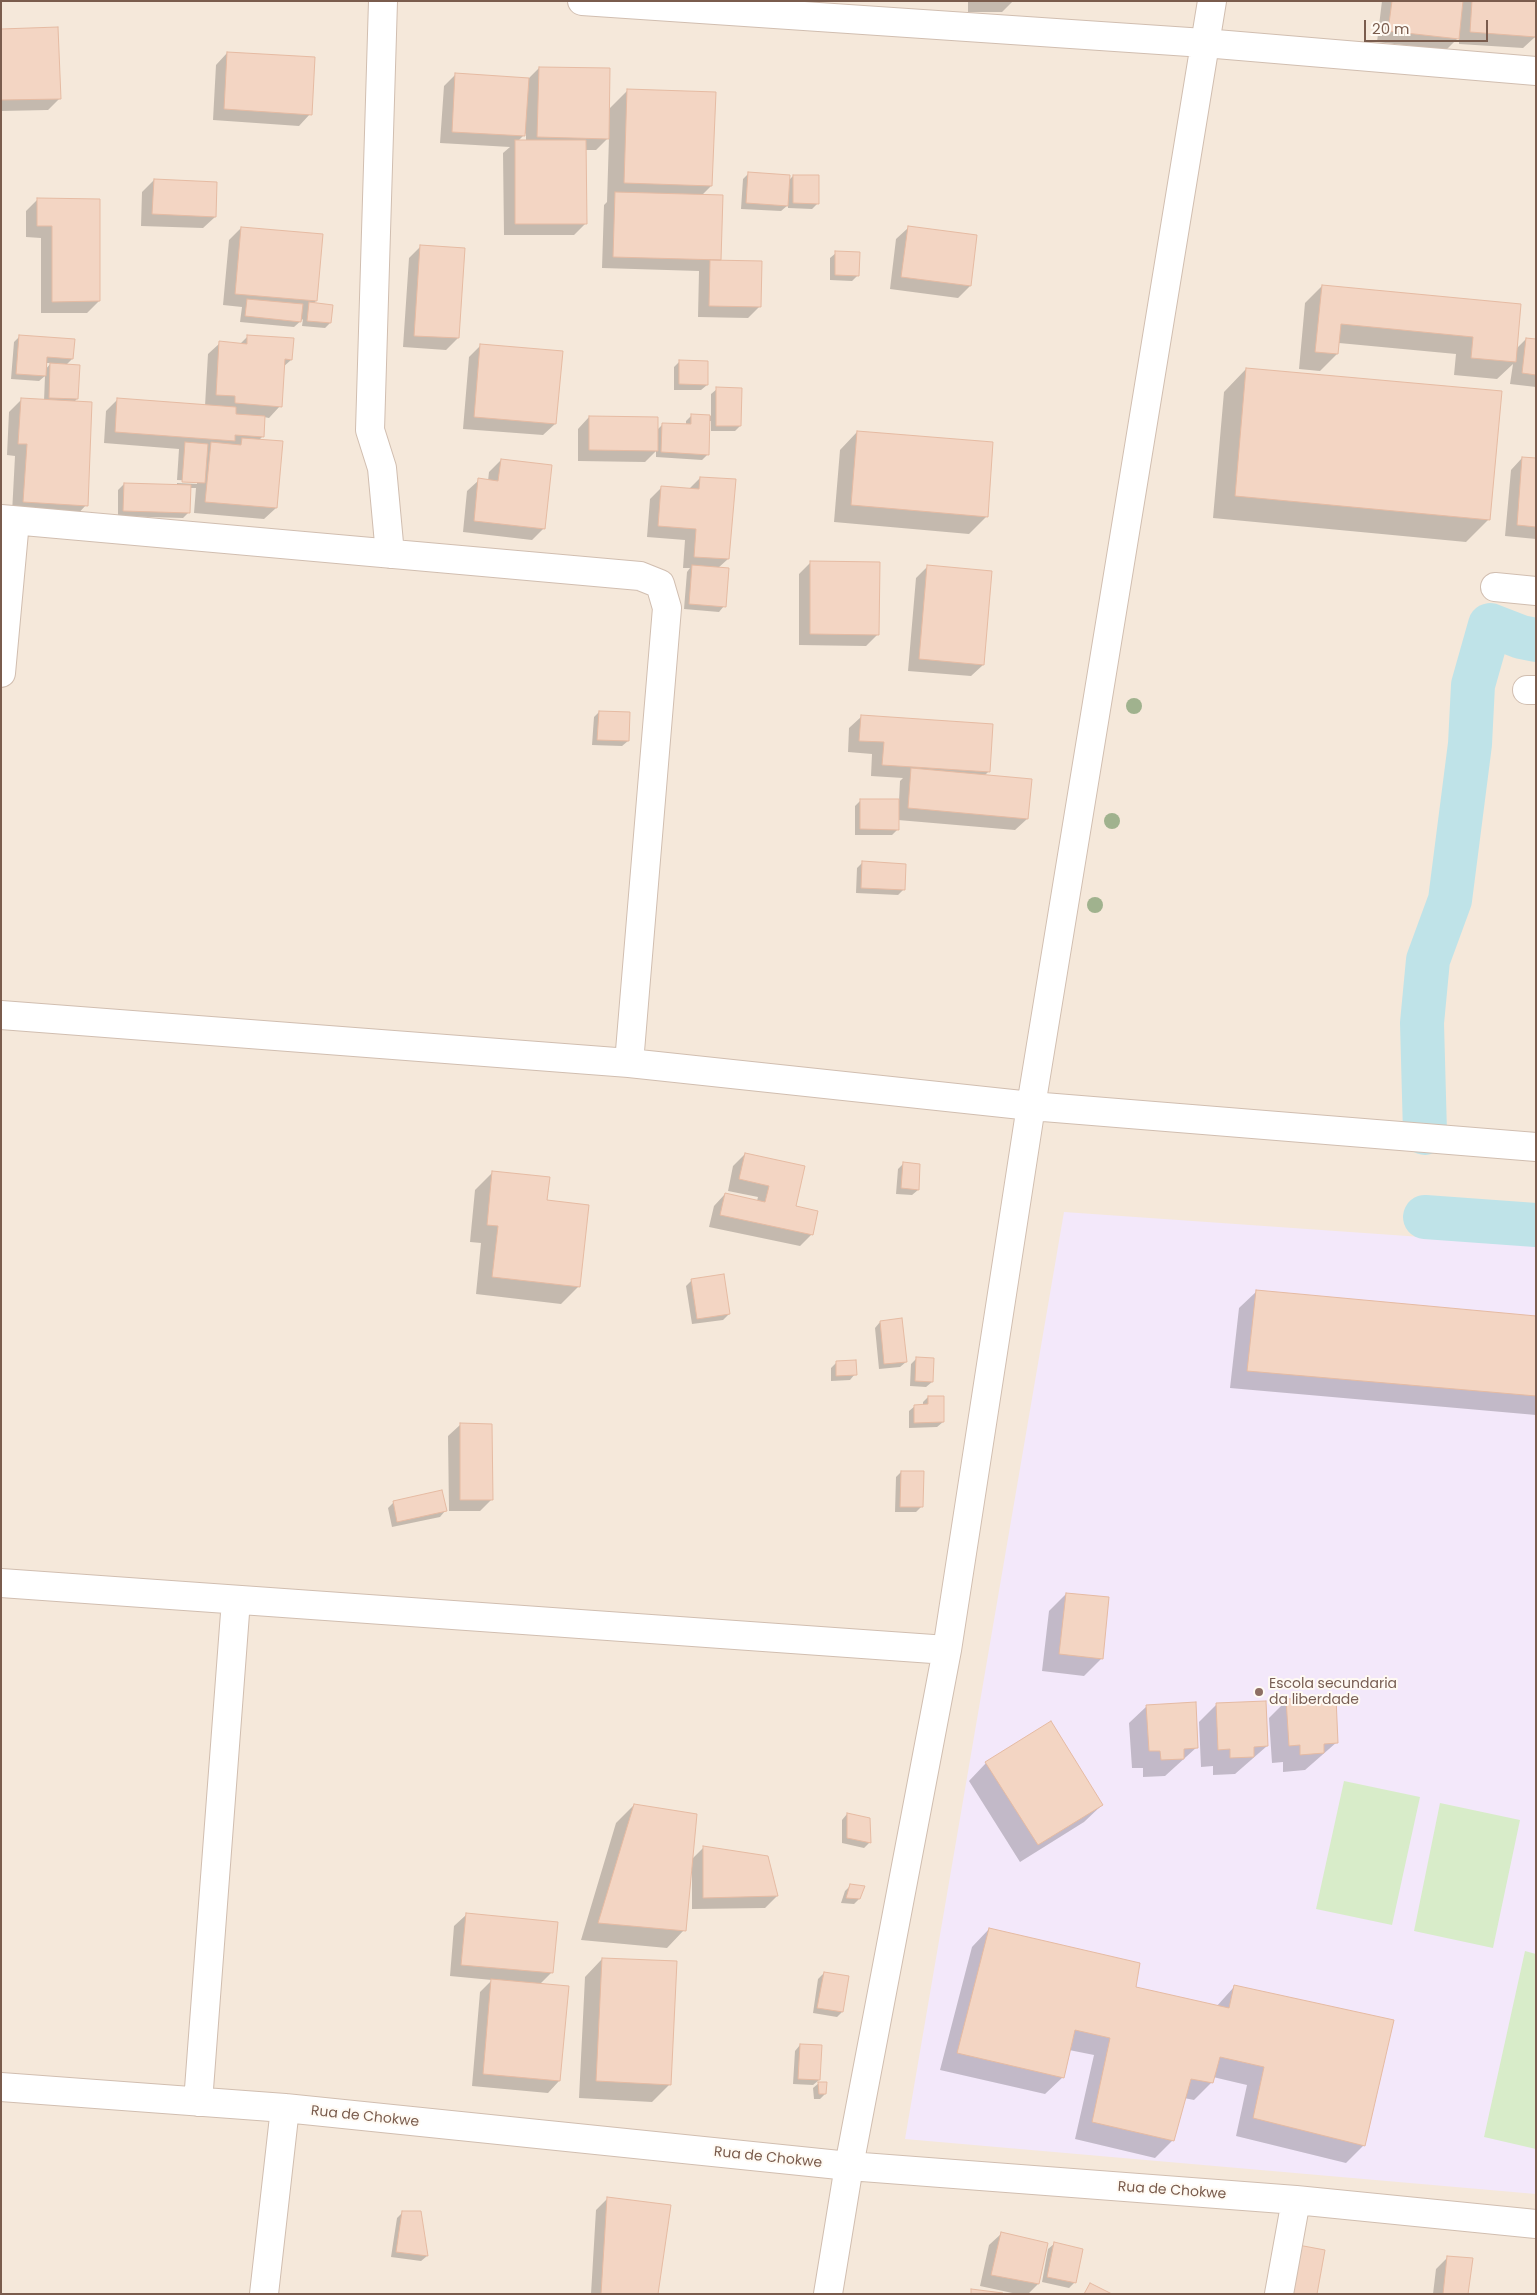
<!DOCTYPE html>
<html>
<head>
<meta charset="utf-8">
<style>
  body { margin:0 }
  #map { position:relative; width:1537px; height:2295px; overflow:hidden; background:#fdf6ec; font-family:Poppins,sans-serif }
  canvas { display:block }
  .frame { position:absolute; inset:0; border:2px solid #7a5c4d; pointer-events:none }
  .scale { position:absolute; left:1364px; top:20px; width:124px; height:22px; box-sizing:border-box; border:2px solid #7a5c4d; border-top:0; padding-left:6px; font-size:15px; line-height:18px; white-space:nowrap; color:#7a5c4d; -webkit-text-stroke:4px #fffaf3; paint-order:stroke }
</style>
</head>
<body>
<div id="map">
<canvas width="1537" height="2295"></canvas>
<div class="frame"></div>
<div class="scale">20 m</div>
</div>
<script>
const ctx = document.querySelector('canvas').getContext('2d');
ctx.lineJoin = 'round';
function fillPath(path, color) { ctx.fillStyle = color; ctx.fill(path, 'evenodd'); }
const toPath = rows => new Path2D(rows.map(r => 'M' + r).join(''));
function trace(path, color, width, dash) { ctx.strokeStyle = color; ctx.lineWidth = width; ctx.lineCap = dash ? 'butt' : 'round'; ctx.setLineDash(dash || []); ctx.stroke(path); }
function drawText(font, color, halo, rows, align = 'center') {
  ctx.font = font + ' Poppins,sans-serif'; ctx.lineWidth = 4; ctx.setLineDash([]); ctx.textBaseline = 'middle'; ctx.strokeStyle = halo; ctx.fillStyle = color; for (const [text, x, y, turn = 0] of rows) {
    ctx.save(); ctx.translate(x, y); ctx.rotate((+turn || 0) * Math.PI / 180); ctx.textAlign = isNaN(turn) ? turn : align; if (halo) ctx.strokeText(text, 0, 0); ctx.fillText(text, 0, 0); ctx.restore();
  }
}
fillPath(toPath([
  [1,1,1536,1,1536,2294,1,2294]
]), '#f5e8da');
fillPath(toPath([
  [1064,1212,1536,1245,1536,2194,905,2139]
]), '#f3e8fa');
fillPath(toPath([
  [1344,1781,1420,1797,1392,1925,1316,1909],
  [1440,1803,1520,1820,1493,1948,1414,1931],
  [1525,1951,1536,1954,1536,2149,1484,2137]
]), '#d8ecc9');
fillPath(toPath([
  [968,1,1013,1,1002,12,968,12],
  [1382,1,1536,1,1535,37,1523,48,1459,44,1459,37,1446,50,1377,42],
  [1,30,60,98,48,110,1,111],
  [227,53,310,114,299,126,213,120,216,65],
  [539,68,608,110,627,91,711,186,701,196,722,196,720,262,760,306,748,318,698,317,699,271,602,268,604,205,607,202,609,137,596,150,585,150,586,223,574,235,504,235,503,153,510,147,440,143,444,86,456,74,528,79],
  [526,133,526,141,518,141],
  [748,174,788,181,793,176,818,203,812,209,788,208,788,205,781,211,741,209,743,179],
  [154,180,215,217,203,228,141,226,142,192],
  [38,199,99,301,87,313,41,313,41,238,26,237,26,211],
  [241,228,316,301,313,304,330,323,325,328,302,326,303,319,294,327,240,322,242,307,223,305,229,240],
  [908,228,976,236,970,286,958,298,890,289,896,239],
  [421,246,458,338,446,350,403,347,409,258],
  [836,253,858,275,852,281,830,280,830,258],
  [1322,286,1516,349,1526,339,1536,340,1536,387,1510,384,1513,364,1497,379,1454,375,1456,354,1339,343,1337,354,1320,371,1299,369,1305,303],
  [20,336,73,340,72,359,66,365,77,399,73,403,86,505,75,517,12,513,15,456,7,455,9,412,21,400,44,401,45,376,39,381,11,379,14,342],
  [46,363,51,363,45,370],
  [247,337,291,360,283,367,280,406,269,418,264,417,262,437,259,440,276,508,264,519,194,513,196,488,189,488,189,512,183,518,118,516,118,490,124,484,177,486,177,483,197,484,197,481,177,480,179,449,104,443,106,411,118,399,205,406,208,354,220,343,240,344],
  [481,345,555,424,543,435,463,429,469,357],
  [680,361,707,385,701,390,674,390,674,367],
  [1246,369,1489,519,1466,542,1213,518,1224,392],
  [717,389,740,426,735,431,711,431,711,421,709,421,708,454,702,460,656,457,656,451,645,462,578,461,578,429,589,417,657,430,663,424,686,426,686,421,692,415,711,416,711,394],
  [857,432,987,516,969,534,834,522,840,450],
  [1522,458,1536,460,1536,539,1505,536,1511,470],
  [501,460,544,528,532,540,463,532,467,491,479,480,488,481,489,472],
  [700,478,728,559,718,568,724,606,719,612,684,609,687,572,690,568,683,568,685,540,647,537,650,499,662,487,689,489],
  [811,562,878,634,866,646,799,645,799,574],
  [928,566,983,665,971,676,908,671,916,578],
  [599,712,628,741,622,746,592,745,594,717],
  [861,717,989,771,984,776,1027,819,1015,830,898,820,898,829,892,835,855,835,855,806,861,800,899,801,900,781,903,778,871,776,872,754,848,752,849,728],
  [862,863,904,889,898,895,856,893,857,868],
  [745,1154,794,1207,812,1234,800,1246,709,1227,714,1206,725,1194,757,1201,758,1197,728,1191,733,1166],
  [903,1164,918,1190,912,1195,896,1194,898,1169],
  [493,1172,546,1201,579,1286,561,1304,476,1294,481,1243,470,1242,475,1190],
  [692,1280,729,1314,723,1320,692,1324,686,1286],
  [1257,1291,1536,1317,1536,1415,1230,1388,1239,1308],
  [880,1322,906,1362,900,1367,879,1369,875,1328],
  [916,1359,932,1382,926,1387,910,1386,911,1364],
  [837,1362,855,1374,850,1380,831,1381,831,1368],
  [928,1397,943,1422,937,1427,909,1428,909,1411,915,1406,923,1406,923,1402],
  [460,1425,492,1499,480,1511,449,1511,448,1436],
  [901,1472,922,1506,916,1512,895,1512,896,1477],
  [394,1502,445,1511,440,1517,392,1527,388,1508],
  [1066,1594,1102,1658,1084,1676,1042,1671,1049,1611],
  [1287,1700,1337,1742,1305,1770,1283,1772,1283,1762,1272,1763,1269,1718],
  [1217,1704,1267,1746,1235,1774,1213,1775,1213,1766,1201,1767,1199,1722],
  [1147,1706,1197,1747,1165,1776,1143,1777,1143,1768,1132,1768,1129,1723],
  [986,1763,1102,1805,1084,1822,1020,1862,969,1781],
  [634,1805,691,1860,704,1847,777,1896,765,1908,692,1909,692,1870,690,1869,684,1930,667,1948,581,1940,616,1823],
  [847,1814,870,1842,864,1848,842,1843,842,1820],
  [851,1885,859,1899,854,1904,841,1903,845,1891],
  [466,1915,552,1972,539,1985,559,2081,548,2093,472,2086,480,1992,492,1980,450,1976,454,1926],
  [989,1929,1134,1988,1216,2007,1234,1987,1364,2145,1346,2163,1236,2136,1247,2085,1213,2077,1212,2082,1194,2100,1184,2098,1173,2140,1155,2158,1075,2139,1094,2055,1069,2050,1063,2077,1045,2094,940,2070,972,1947],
  [602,1959,670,2084,652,2102,579,2098,585,1977],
  [824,1973,842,2012,837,2017,813,2013,818,1979],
  [800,2045,819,2080,813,2085,793,2084,795,2051],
  [819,2083,825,2094,820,2099,814,2099,813,2088],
  [608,2198,657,2294,591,2294,596,2210],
  [403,2212,427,2256,421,2261,391,2257,397,2218],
  [1001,2234,1046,2243,1038,2284,1028,2294,1017,2294,980,2286,989,2245],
  [1054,2244,1075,2282,1069,2288,1042,2282,1048,2249],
  [1448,2257,1467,2294,1433,2294,1436,2269]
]), '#0003');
trace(toPath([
  [1425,1133,1422,1023,1428,960,1450,900,1470,744,1473,685,1490,625,1521,637,1536,640],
  [1425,1217,1536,1225]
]), '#bfe3e8', 44);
const building = toPath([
  [1392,1,1463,1,1459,39,1388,31,1392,1],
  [1472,1,1536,1,1536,37,1470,32,1472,1],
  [58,27,61,99,1,100,1,29,58,27],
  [227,52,315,57,312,115,224,109,227,52],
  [539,67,610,68,609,139,537,137,539,67],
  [455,73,529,78,525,136,452,132,455,73],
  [627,89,716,92,712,186,624,183,627,89],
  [515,140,586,140,587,224,515,224,515,140],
  [748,172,790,175,788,206,746,203,748,172],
  [793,175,819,175,819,204,793,203,793,175],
  [154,179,217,182,216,217,152,214,154,179],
  [615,192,723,195,721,260,613,257,615,192],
  [37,198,100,199,100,301,52,302,52,226,37,226,37,198],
  [908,226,977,235,971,286,901,277,908,226],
  [241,227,323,234,317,301,235,294,241,227],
  [420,245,465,248,459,338,414,336,420,245],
  [835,251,860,252,859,276,835,275,835,251],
  [710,260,762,261,761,307,709,306,710,260],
  [1322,285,1521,304,1516,362,1471,358,1473,337,1341,324,1338,354,1315,352,1322,285],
  [247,299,303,304,301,322,245,316,247,299],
  [309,302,333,305,331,323,307,321,309,302],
  [19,335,75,339,73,359,47,357,46,376,16,374,19,335],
  [247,335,294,338,292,360,285,359,282,407,235,403,235,396,216,395,219,341,247,344,247,335],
  [1526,338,1536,339,1536,375,1522,373,1526,338],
  [480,344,563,351,556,424,474,417,480,344],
  [679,360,708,361,708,385,679,384,679,360],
  [50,363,80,365,78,399,49,398,50,363],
  [1246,368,1502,391,1490,520,1235,496,1246,368],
  [716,387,742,388,741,426,716,426,716,387],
  [21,398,92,402,88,506,23,502,27,444,18,444,21,398],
  [117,398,236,407,236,414,265,416,264,437,235,435,235,441,115,432,117,398],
  [691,414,710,415,709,455,661,452,662,423,691,424,691,414],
  [589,416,658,417,658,451,589,450,589,416],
  [857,431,993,442,988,517,851,505,857,431],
  [242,438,283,441,277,508,205,502,211,442,241,445,242,438],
  [185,442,208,444,205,483,182,482,185,442],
  [1522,457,1536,458,1536,527,1517,525,1522,457],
  [501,459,552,465,545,529,474,521,478,478,498,481,501,459],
  [700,477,736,479,729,559,694,557,696,529,658,526,661,486,699,489,700,477],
  [124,483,191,485,190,513,123,511,124,483],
  [810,561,880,562,879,635,810,634,810,561],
  [692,565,729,568,726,607,689,604,692,565],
  [927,565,992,571,984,665,919,659,927,565],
  [599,711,630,712,629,741,597,740,599,711],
  [861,715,993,724,990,772,882,765,884,742,859,741,861,715],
  [911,768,1032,779,1028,819,908,808,911,768],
  [860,799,899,799,899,830,860,829,860,799],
  [862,861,906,864,905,890,861,888,862,861],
  [745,1153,805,1166,796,1206,818,1211,813,1235,720,1215,725,1193,765,1202,769,1186,739,1179,745,1153],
  [903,1162,920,1164,919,1190,901,1188,903,1162],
  [492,1171,550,1177,547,1200,589,1205,580,1287,492,1277,498,1226,487,1225,492,1171],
  [724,1274,730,1314,697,1319,691,1279,724,1274],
  [1256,1290,1536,1316,1536,1396,1247,1371,1256,1290],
  [902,1318,907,1362,884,1364,880,1321,902,1318],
  [916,1357,934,1358,933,1382,915,1381,916,1357],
  [856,1360,857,1375,836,1376,836,1361,856,1360],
  [928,1396,944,1396,944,1422,914,1423,914,1405,928,1404,928,1396],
  [460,1423,492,1424,493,1500,460,1500,460,1423],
  [901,1471,924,1471,923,1507,900,1507,901,1471],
  [442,1490,447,1511,397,1522,393,1501,442,1490],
  [1066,1593,1109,1597,1103,1659,1059,1654,1066,1593],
  [1336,1697,1338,1743,1324,1744,1324,1753,1300,1755,1300,1745,1289,1746,1286,1699,1336,1697],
  [1266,1701,1268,1746,1254,1747,1254,1757,1230,1758,1230,1749,1218,1750,1216,1703,1266,1701],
  [1196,1702,1198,1748,1184,1749,1184,1759,1161,1760,1160,1751,1149,1751,1146,1705,1196,1702],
  [1051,1721,1103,1805,1038,1845,985,1762,1051,1721],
  [634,1804,697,1814,686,1931,598,1923,634,1804],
  [847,1813,870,1818,871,1843,847,1838,847,1813],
  [703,1846,768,1856,778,1896,703,1898,703,1846],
  [850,1884,865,1886,860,1899,846,1898,850,1884],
  [466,1913,558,1922,553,1973,461,1965,466,1913],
  [989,1928,1140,1963,1136,1987,1229,2008,1234,1985,1394,2020,1365,2146,1253,2118,1264,2067,1220,2057,1213,2083,1191,2079,1174,2141,1092,2122,1110,2038,1075,2030,1064,2078,957,2053,989,1928],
  [602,1958,677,1961,671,2085,596,2081,602,1958],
  [824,1972,849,1976,843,2012,817,2008,824,1972],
  [491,1979,569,1986,560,2081,483,2074,491,1979],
  [800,2044,822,2045,820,2080,798,2079,800,2044],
  [818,2082,827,2082,826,2094,819,2094,818,2082],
  [607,2197,671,2205,658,2294,601,2294,607,2197],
  [402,2211,421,2211,428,2256,396,2252,402,2211],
  [1001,2232,1048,2243,1039,2284,991,2275,1001,2232],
  [1054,2242,1083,2249,1076,2283,1047,2277,1054,2242],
  [1298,2245,1325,2250,1317,2294,1290,2294,1298,2245],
  [1447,2256,1473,2258,1468,2294,1443,2294,1447,2256],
  [1090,2283,1112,2294,1084,2294,1090,2283],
  [971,2289,1003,2293,1003,2294,971,2294,971,2289]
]);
fillPath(building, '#f3d5c3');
trace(building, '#e6bba3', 1);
const minor = toPath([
  [383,1,370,430,382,468,390,554],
  [582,1,1204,43,1536,71],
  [1,519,640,576,660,584,667,608,629,1063],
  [1495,587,1536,591],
  [1,673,15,521],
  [1527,690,1536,690],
  [1,1015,629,1063,1031,1106,1536,1147],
  [1,1583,947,1650],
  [1,2087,285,2108,849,2166,1296,2200,1536,2224],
  [198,2102,236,1600],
  [264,2294,285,2108],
  [828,2294,849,2166,947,1650,1031,1106,1212,1],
  [1279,2294,1296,2200]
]);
trace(minor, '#d1beb0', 30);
trace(minor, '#fff', 28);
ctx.fillStyle = '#a0b28e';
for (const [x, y] of [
  [1134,706],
  [1112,821],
  [1095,905]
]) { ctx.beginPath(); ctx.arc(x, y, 8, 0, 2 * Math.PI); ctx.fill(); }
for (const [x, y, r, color] of [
  [1259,1692,5,"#8d6e63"]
]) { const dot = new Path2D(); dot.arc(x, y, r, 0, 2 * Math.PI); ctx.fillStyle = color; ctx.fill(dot); trace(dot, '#fffaf3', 2); }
drawText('14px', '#785e54', '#fffaf3', [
  ["Escola secundaria",1269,1684],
  ["da liberdade",1269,1700]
], 'left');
drawText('14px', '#7a5c4d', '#fffaf3', [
  ["Rua de Chokwe",365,2117,6],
  ["Rua de Chokwe",768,2158,6],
  ["Rua de Chokwe",1172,2191,4]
]);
</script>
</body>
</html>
